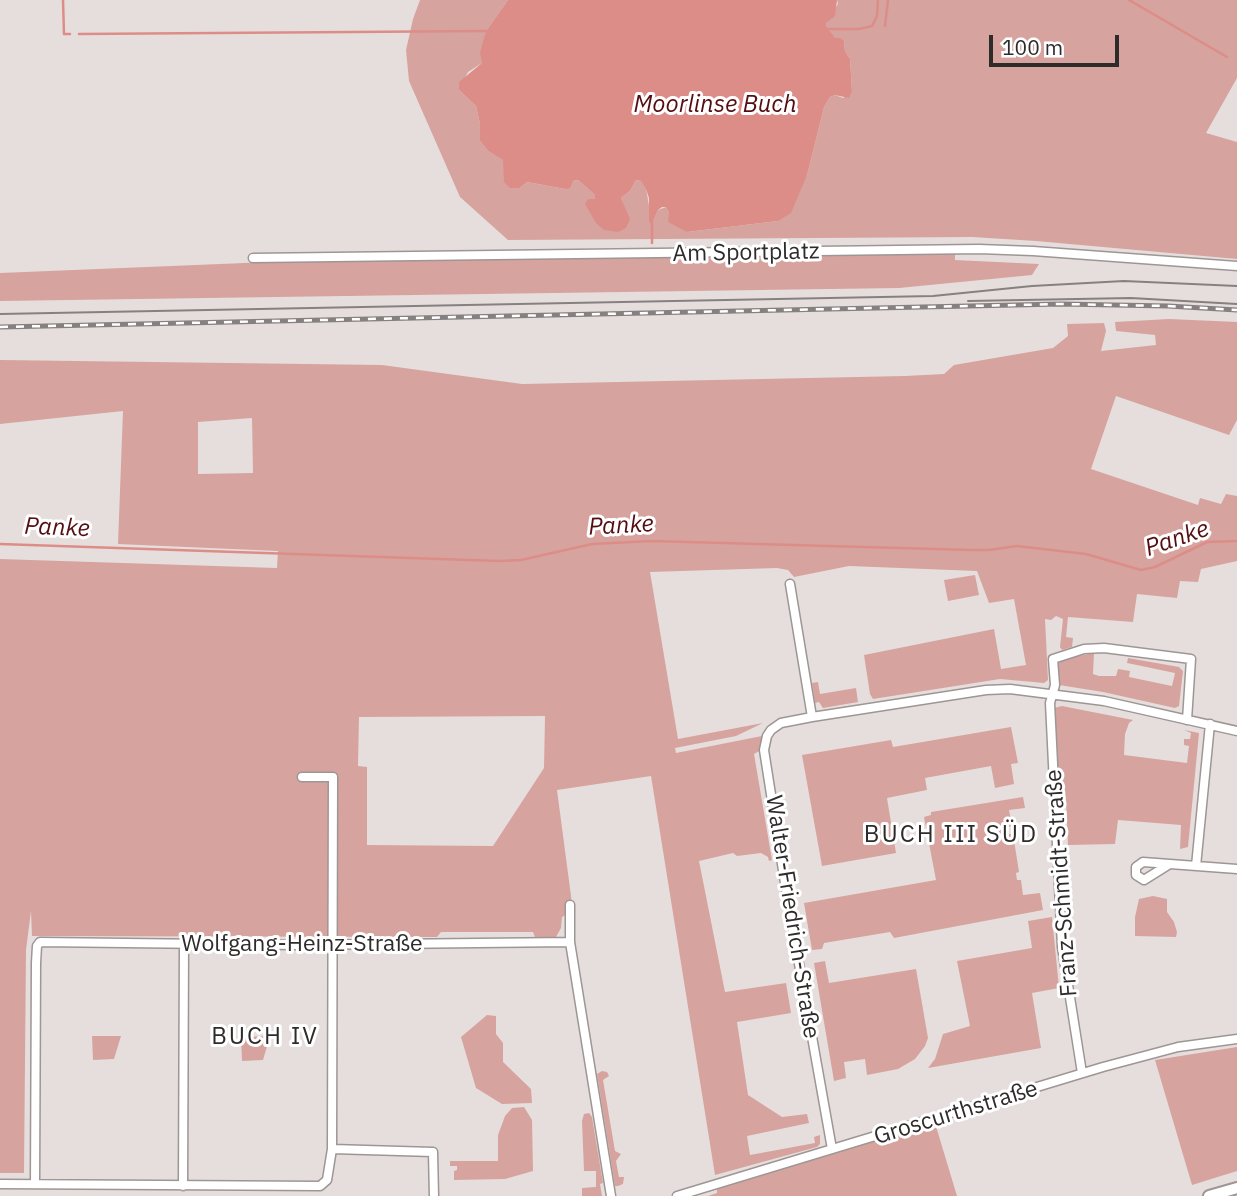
<!DOCTYPE html>
<html>
<head>
<meta charset="utf-8">
<style>
  body { margin:0 }
  #map { position:relative; width:1237px; height:1196px; overflow:hidden; background:#e6dedd; font-family:"IBM Plex Sans",sans-serif }
  canvas { display:block }
  .scale { position:absolute; left:989px; top:35px; width:130px; height:32px; box-sizing:border-box; border:4px solid #2e2b2b; border-top:0; padding-left:9px; font-size:21px; line-height:24px; white-space:nowrap; color:#2e2b2b; -webkit-text-stroke:5px #fff; paint-order:stroke }
</style>
</head>
<body>
<div id="map">
<canvas width="1237" height="1196"></canvas>
<div class="scale">100 m</div>
</div>
<script>
const ctx = document.querySelector('canvas').getContext('2d');
ctx.lineJoin = 'round';
function fillPath(path, color) { ctx.fillStyle = color; ctx.fill(path, 'evenodd'); }
const toPath = rows => new Path2D(rows.map(r => 'M' + r).join(''));
function trace(path, color, width, dash) { ctx.strokeStyle = color; ctx.lineWidth = width; ctx.lineCap = dash ? 'butt' : 'round'; ctx.setLineDash(dash || []); ctx.stroke(path); }
function drawText(font, color, halo, rows, align = 'center') {
  ctx.font = font + ' "IBM Plex Sans",sans-serif'; ctx.lineWidth = 6; ctx.setLineDash([]); ctx.textBaseline = 'middle'; ctx.strokeStyle = halo; ctx.fillStyle = color; for (const [text, x, y, turn = 0] of rows) {
    ctx.save(); ctx.translate(x, y); ctx.rotate((+turn || 0) * Math.PI / 180); ctx.textAlign = isNaN(turn) ? turn : align; if (halo) ctx.strokeText(text, 0, 0); ctx.fillText(text, 0, 0); ctx.restore();
  }
}
fillPath(toPath([
  [420,0,508,0,486,31,482,63,468,72,459,90,476,106,480,124,480,141,488,151,504,160,504,170,520,188,527,182,565,189,573,181,578,180,595,195,595,199,625,210,621,198,630,191,636,180,641,181,646,188,652,224,658,210,666,207,669,213,687,232,778,221,807,175,824,107,830,97,835,95,843,98,852,91,850,59,845,51,844,41,835,39,827,27,826,23,838,4,837,0,1237,0,1237,78,1206,133,1237,142,1237,259,1036,241,972,237,508,240,460,197,409,81,406,50,413,19],
  [955,253,955,260,1039,264,1032,275,899,288,0,301,0,273,269,262],
  [1169,319,1237,322,1237,420,1229,435,1116,396,1091,469,1198,505,1200,498,1221,504,1226,494,1237,496,1237,561,1201,569,1198,582,1180,581,1177,598,1137,594,1133,622,1068,617,1066,637,1073,638,1072,647,1062,650,1060,647,1063,619,1056,616,1051,620,1045,619,1048,680,1044,683,1000,679,873,699,870,694,864,655,994,629,1001,669,1026,665,1014,599,989,603,977,571,849,566,794,577,788,570,777,568,650,572,678,739,763,723,736,736,675,748,676,753,762,736,761,750,754,754,772,860,769,861,768,857,761,853,737,856,733,853,699,861,725,992,786,983,791,1013,737,1022,748,1095,782,1117,807,1114,809,1123,747,1136,750,1155,815,1143,814,1137,820,1135,820,1144,817,1147,715,1175,651,776,557,790,573,911,562,917,561,928,556,937,535,937,533,932,441,932,437,937,32,936,31,911,26,950,24,1173,0,1173,0,559,277,568,278,551,118,544,123,411,0,424,0,360,382,365,522,384,905,376,944,374,954,365,1053,348,1068,336,1067,324,1104,323,1106,331,1101,351,1156,345,1155,335,1116,331,1115,322],
  [252,418,253,473,198,474,198,422],
  [545,716,544,768,493,846,367,845,367,767,358,766,359,717],
  [975,575,979,595,948,601,944,580],
  [1094,653,1093,674,1099,676,1116,676,1118,669,1130,671,1129,677,1172,686,1175,673,1127,663,1128,658,1179,667,1183,671,1179,706,1175,708,1103,692,1059,685,1057,669,1059,663,1064,659],
  [818,682,820,694,856,688,858,702,823,708,819,702,815,703,812,683],
  [1062,706,1133,720,1129,723,1125,734,1124,755,1187,763,1189,746,1184,745,1184,739,1190,739,1191,733,1184,730,1199,733,1188,847,1180,849,1181,825,1118,820,1115,844,1068,845,1066,799,1059,795,1054,708],
  [1011,727,1018,763,1011,764,1014,784,995,788,991,766,925,778,927,790,887,798,896,853,822,866,802,755,891,740,893,747],
  [1023,797,1025,808,1009,810,1012,826,1008,827,1009,834,1013,834,1019,872,1016,873,1017,880,1021,880,1023,895,1040,893,1043,910,894,938,890,932,824,943,822,949,812,950,804,903,936,880,924,817,931,815,931,812],
  [1153,896,1167,899,1167,912,1174,922,1177,932,1176,937,1135,936,1135,917,1139,899],
  [1052,917,1059,988,1032,993,1041,1048,928,1068,935,1059,943,1034,970,1026,957,961,1032,948,1028,921],
  [825,961,829,983,916,969,928,1038,925,1046,915,1059,898,1069,867,1075,865,1059,844,1062,846,1078,834,1081,814,963],
  [487,1015,496,1016,496,1034,503,1043,503,1062,531,1089,532,1103,502,1104,476,1088,461,1037],
  [121,1036,114,1059,93,1060,92,1036],
  [270,1036,263,1060,242,1061,241,1037],
  [1237,1047,1237,1171,1192,1185,1155,1060],
  [602,1071,607,1072,609,1076,603,1080,615,1151,621,1154,616,1161,619,1177,624,1177,623,1184,618,1186,615,1186,597,1074],
  [524,1107,532,1120,533,1171,505,1179,454,1180,454,1171,457,1170,457,1166,450,1166,450,1161,498,1161,498,1135,505,1116,512,1108],
  [589,1113,592,1117,603,1183,600,1184,602,1196,582,1196,582,1188,596,1187,596,1171,584,1171,582,1121,584,1114],
  [935,1123,957,1196,708,1196,717,1193,717,1189]
]), '#d7a39f');
fillPath(toPath([
  [508,0,837,0,835,16,826,23,827,27,835,38,840,38,844,41,845,51,850,59,852,91,849,98,835,95,830,97,824,107,807,175,791,213,778,221,687,232,668,222,669,213,666,207,662,207,658,210,652,224,649,222,649,198,646,189,641,181,636,180,630,191,621,198,630,219,626,228,618,232,604,230,596,223,585,204,588,199,595,199,595,195,578,180,573,181,570,188,565,189,527,182,520,188,510,188,504,182,503,160,488,151,480,141,480,124,476,106,459,90,459,82,482,63,480,53,486,31]
]), '#dd8d88');
trace(toPath([
  [63,0,64,34,70,34],
  [1129,0,1227,57],
  [885,26,888,0],
  [826,29,859,29,872,26,877,16,878,0],
  [79,34,487,31],
  [652,220,652,243],
  [0,544,499,561,521,560,592,544,652,541,970,550,989,550,1017,546,1086,554,1141,570,1155,567,1207,542,1237,541]
]), '#dd8d88', 2.5);
const minor = toPath([
  [253,258,979,249,1033,251,1237,266],
  [790,584,812,717],
  [1168,865,1144,880,1136,875,1136,867,1143,862,1237,869],
  [1196,866,1210,724],
  [570,905,570,942,611,1196],
  [1082,1073,1062,947,1050,703,1055,685,1053,659,1084,649,1104,648,1191,659,1187,720],
  [332,1149,433,1152,434,1196],
  [832,1149,788,902,764,750,767,736,771,730,781,723,812,717,986,690,1010,689,1104,701,1237,731],
  [0,1184,320,1186,327,1180,332,1149,333,777,302,777],
  [35,1184,36,963,37,946,40,942,297,945,570,942],
  [183,1186,184,944],
  [677,1196,1103,1067,1178,1047,1237,1039]
]);
const secondary = toPath([
  [1209,1196,1237,1188]
]);
trace(minor, '#9d9695', 11);
trace(secondary, '#9d9695', 14);
trace(minor, '#fff', 8);
trace(secondary, '#fff', 10);
trace(toPath([
  [968,301,1131,298,1237,304],
  [0,314,933,296,1032,286,1124,281,1237,286]
]), '#868080', 2);
const rail = toPath([
  [0,327,1061,304,1168,306,1237,310]
]);
trace(rail, '#868080', 5);
trace(rail, '#fff', 2.5, [8]);
drawText('23px', '#2e2b2b', '#fff', [
  ["Am Sportplatz",746,253,-1],
  ["Franz-Schmidt-Straße",1062,883,-94],
  ["Walter-Friedrich-Straße",792,917,81],
  ["Wolfgang-Heinz-Straße",302,944],
  ["Groscurthstraße",956,1113,-17]
]);
drawText('italic 24px', '#540d11', '#fff', [
  ["Moorlinse Buch",715,105],
  ["Panke",621,526,-3],
  ["Panke",57,528,2],
  ["Panke",1177,539,-19]
]);
ctx.letterSpacing = '2px';
drawText('24px', '#2e2b2b', '#fff', [
  ["BUCH III SÜD",951,835],
  ["BUCH IV",265,1037]
]);
ctx.letterSpacing = '0px';
</script>
</body>
</html>
